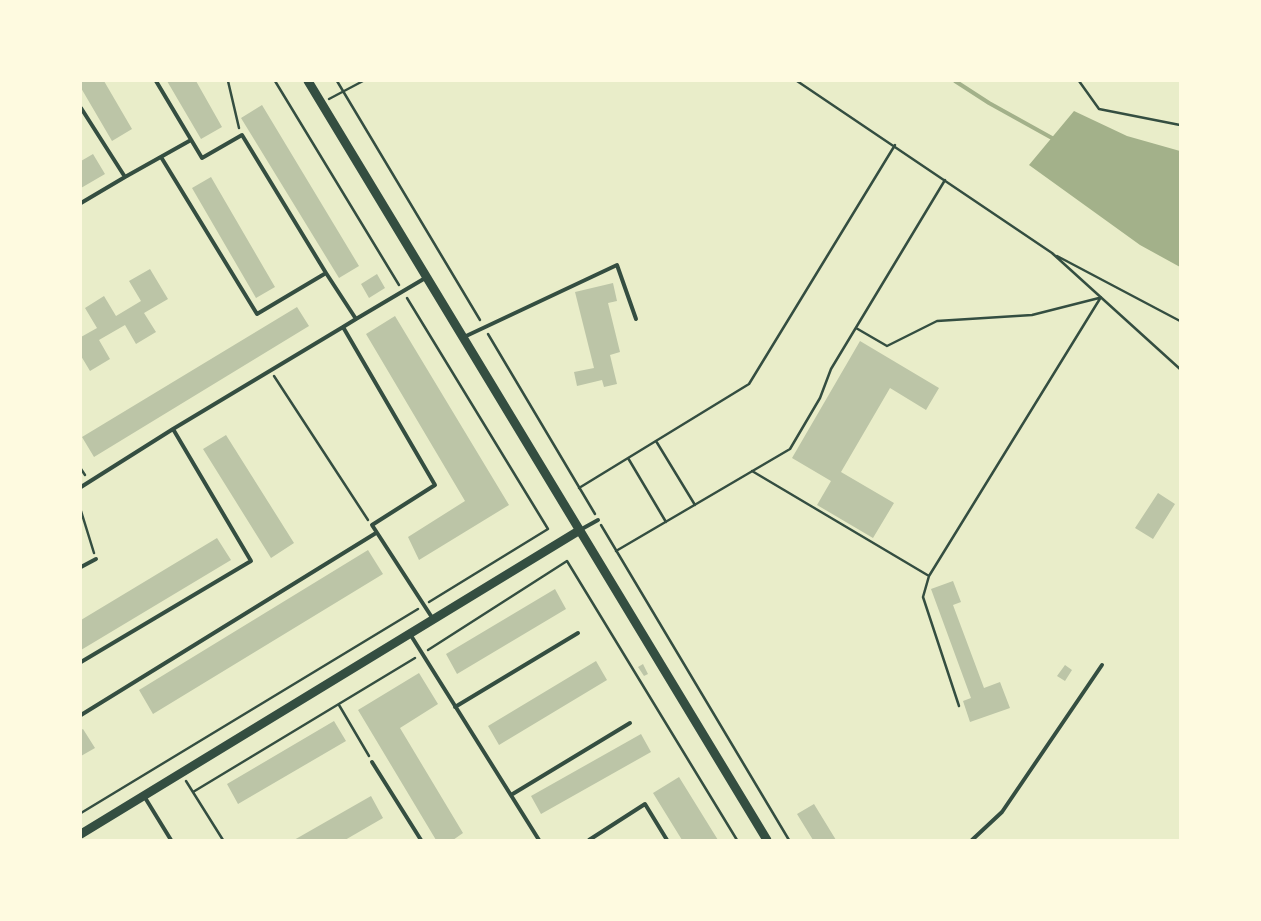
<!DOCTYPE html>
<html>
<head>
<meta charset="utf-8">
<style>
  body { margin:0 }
  #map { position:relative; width:1261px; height:921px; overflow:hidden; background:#e9edc9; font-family:"Exo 2",sans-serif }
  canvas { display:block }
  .frame { position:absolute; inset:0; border:82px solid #fefae0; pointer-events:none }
</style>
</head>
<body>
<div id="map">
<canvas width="1261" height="921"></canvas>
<div class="frame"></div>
</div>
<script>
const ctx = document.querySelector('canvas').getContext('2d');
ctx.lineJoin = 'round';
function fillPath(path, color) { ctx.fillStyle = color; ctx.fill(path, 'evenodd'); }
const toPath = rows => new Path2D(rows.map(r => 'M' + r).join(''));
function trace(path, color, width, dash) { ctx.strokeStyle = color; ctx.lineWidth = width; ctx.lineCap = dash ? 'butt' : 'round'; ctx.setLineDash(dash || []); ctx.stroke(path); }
fillPath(toPath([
  [1074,111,1127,136,1180,151,1180,267,1140,245,1029,165]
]), '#a3b18a');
trace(toPath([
  [955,81,989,103,1052,138]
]), '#a3b18a', 4);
fillPath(toPath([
  [81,81,104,81,132,129,112,141,81,88],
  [167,81,196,81,222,127,201,139],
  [262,105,359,266,339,278,241,118],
  [93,154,105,174,81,188,81,161],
  [211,177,275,287,256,298,192,188],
  [150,269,168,299,144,313,156,332,136,344,125,325,99,340,110,359,90,371,81,356,81,337,97,328,85,308,104,296,116,316,141,301,129,281],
  [377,274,385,288,369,298,361,284],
  [613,283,617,301,608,303,620,352,610,355,617,384,604,387,602,380,577,386,574,372,594,368,575,292],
  [297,307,309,326,94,457,82,437],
  [395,316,509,505,419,560,408,537,465,501,366,334],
  [860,341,939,388,926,410,890,388,841,472,894,503,873,538,817,505,831,481,792,458],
  [226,435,294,543,271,558,203,449],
  [1158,493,1175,504,1153,539,1135,528],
  [217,538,231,560,81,650,81,620],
  [368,550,383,574,153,714,139,690],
  [953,581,961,602,953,605,984,688,1000,682,1010,708,970,722,963,701,971,698,931,589],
  [555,589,566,609,457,674,446,654],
  [596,661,607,680,499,745,488,726],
  [643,664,648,674,644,676,638,667],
  [1065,665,1072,670,1065,681,1057,676],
  [419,673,438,704,400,728,463,833,453,840,436,840,358,710],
  [334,721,346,741,238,804,227,784],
  [83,729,95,748,81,756,81,730],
  [641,734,651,752,541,814,531,796],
  [679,777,718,840,682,840,653,793],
  [371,796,383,818,345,840,294,840],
  [814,804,836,840,813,840,797,814]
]), '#bcc5a7');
trace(toPath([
  [228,81,239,128],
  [275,81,399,285],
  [337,81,480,320],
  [797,81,1052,253,1180,369],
  [1079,81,1099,109,1180,125],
  [329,99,363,81],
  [1057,256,1180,321],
  [407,298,548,529,429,602],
  [856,328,887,346,937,321,1032,315,1099,298],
  [488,334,595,514],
  [274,376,368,520],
  [656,441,695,505],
  [628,458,666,522],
  [81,469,85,475],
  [752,471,929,576,1101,297],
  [579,488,749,384,895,145],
  [81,511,94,553],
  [601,525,789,840],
  [616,551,790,449,820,398,831,369,945,180],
  [929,576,923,597,959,706],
  [428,650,567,561,737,840],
  [339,705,369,756],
  [186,781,223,840],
  [193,792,415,658],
  [81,813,418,609]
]), '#344e41', 2.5);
trace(toPath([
  [156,81,202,158,242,135,326,273,356,319,427,277],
  [81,108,125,177,191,140],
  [161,157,257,314,326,273],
  [81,203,125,177],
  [356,319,343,327,435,485,372,525,433,619],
  [464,337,617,265,636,319],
  [81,487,173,429],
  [580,530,598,520],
  [81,567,96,559],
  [410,634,539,840],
  [81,662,251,561,173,429,343,327],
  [455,707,578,633],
  [81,715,376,533],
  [372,762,421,840],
  [511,795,630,723],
  [144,796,171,840],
  [589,840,645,804,667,840],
  [972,840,1002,812,1102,665]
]), '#344e41', 4);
trace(toPath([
  [308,81,767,840],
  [81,834,580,530]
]), '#344e41', 9);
</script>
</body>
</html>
